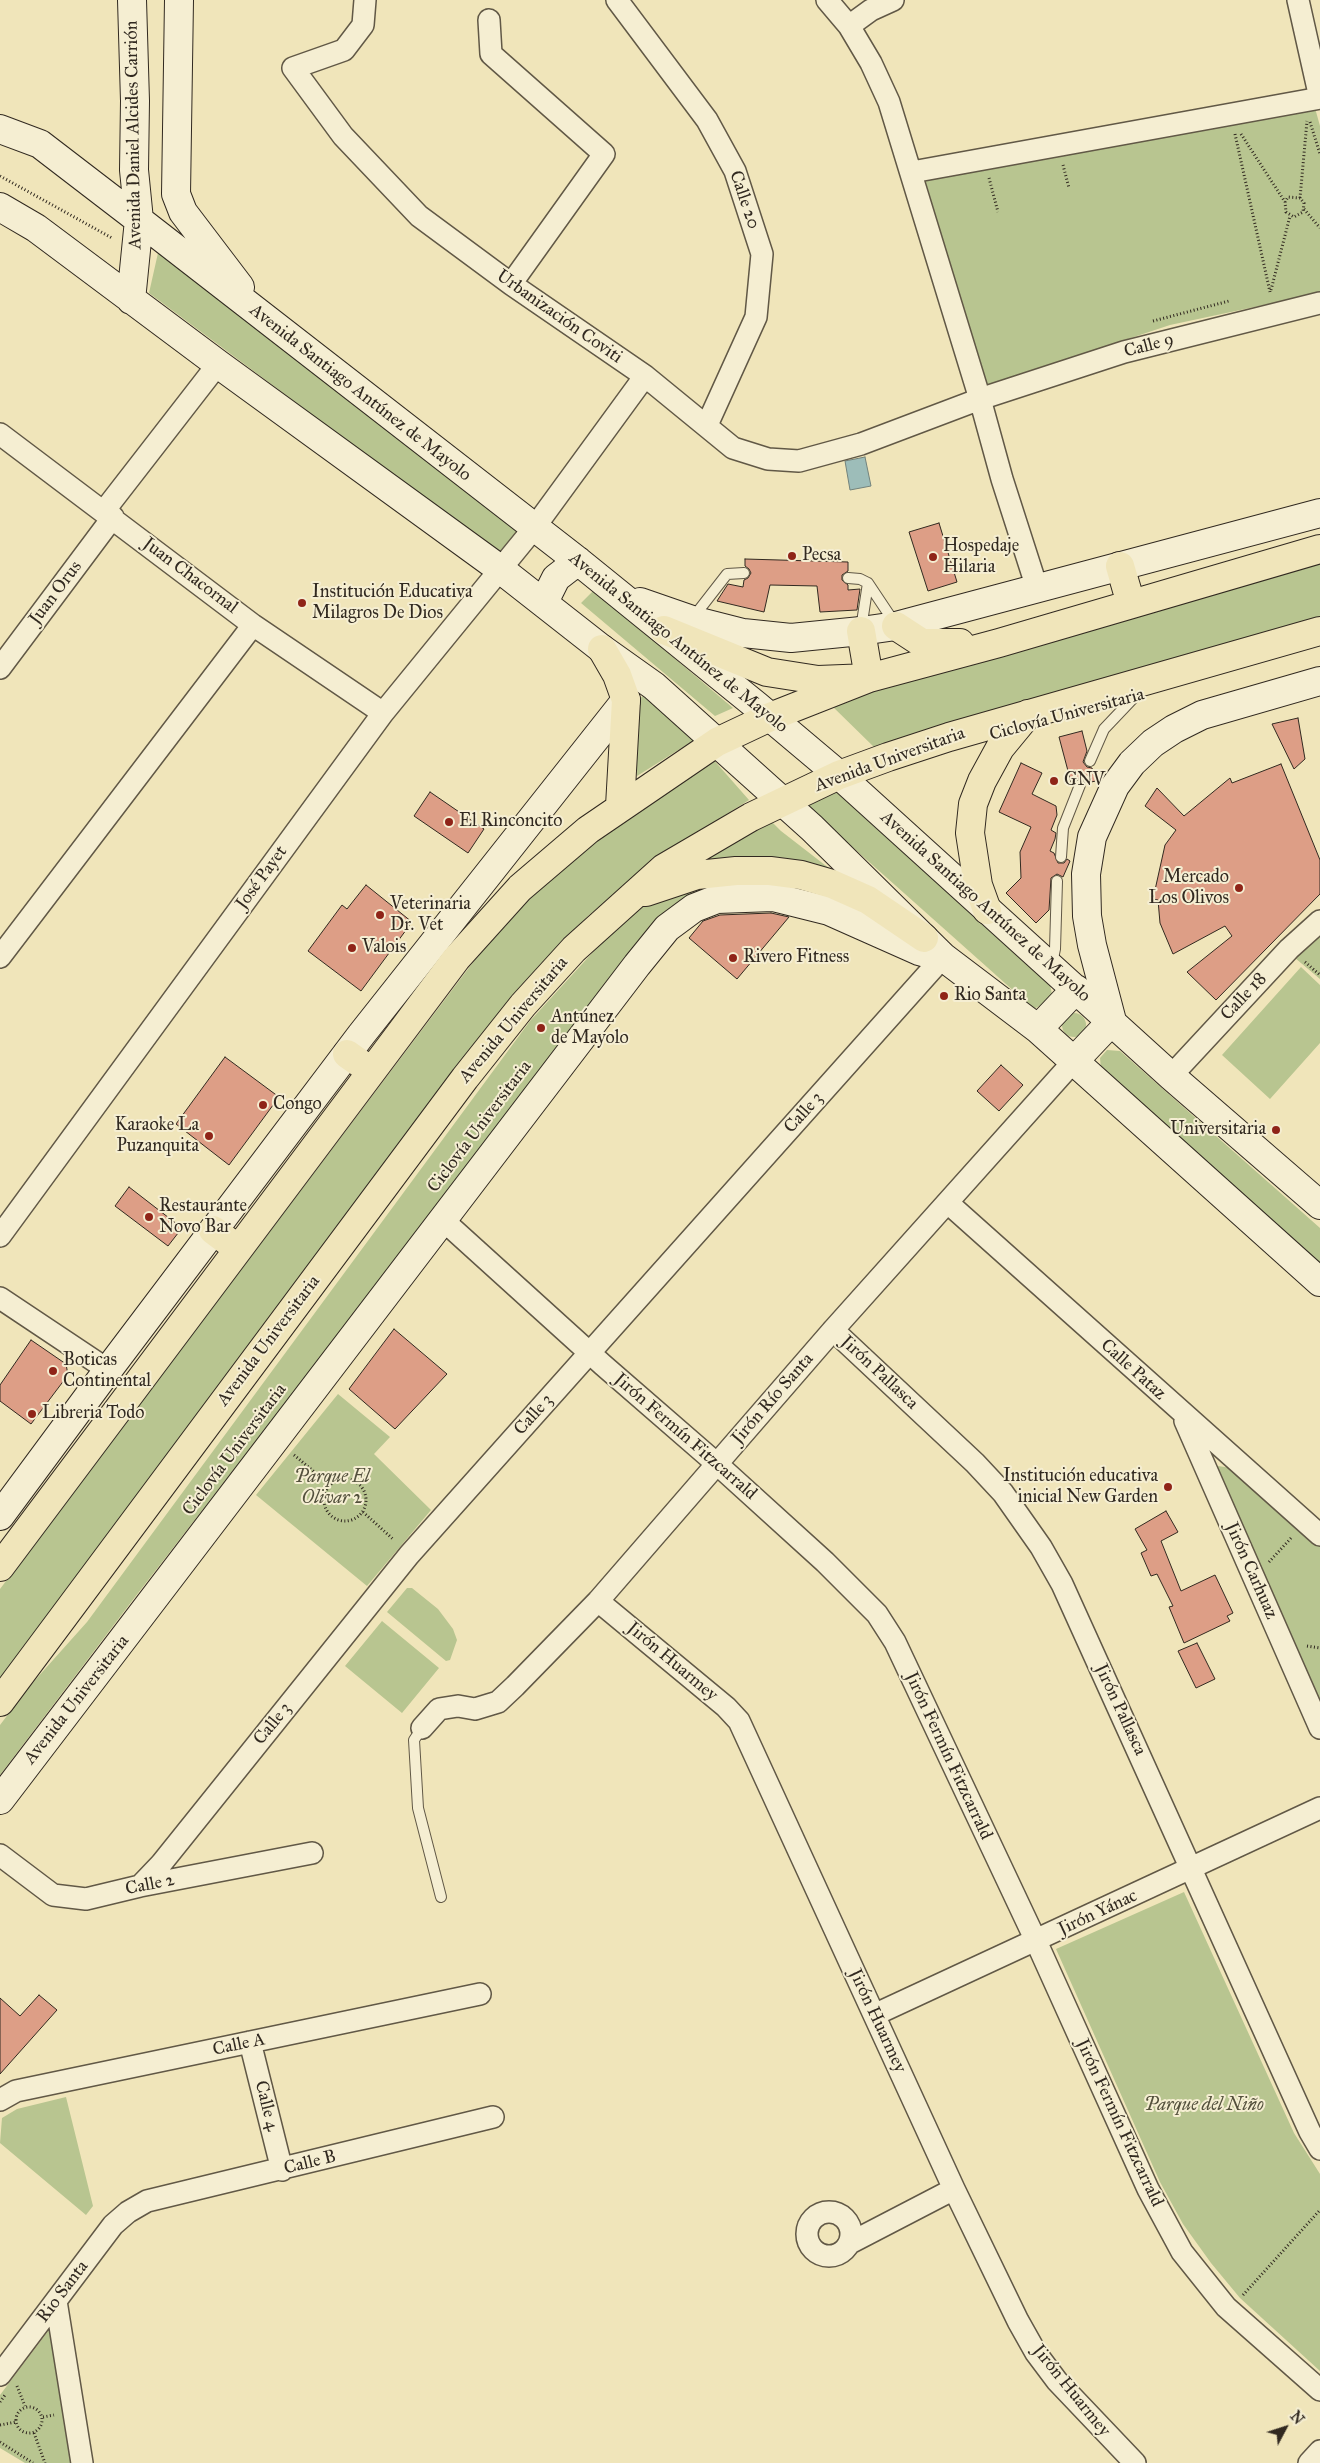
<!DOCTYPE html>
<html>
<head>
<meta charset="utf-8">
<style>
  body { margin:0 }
  #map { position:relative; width:1320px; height:2463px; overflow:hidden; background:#f0e5ba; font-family:"IM FELL Great Primer",serif }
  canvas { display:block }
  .north { position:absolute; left:1260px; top:2403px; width:50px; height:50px; -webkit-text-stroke:4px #f5eed2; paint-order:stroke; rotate:50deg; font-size:14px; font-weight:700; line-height:20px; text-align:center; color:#312920 }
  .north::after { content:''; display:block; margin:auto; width:18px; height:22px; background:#312920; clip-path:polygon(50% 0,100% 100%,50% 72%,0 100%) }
</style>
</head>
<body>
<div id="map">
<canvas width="1320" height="2463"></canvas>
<div class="north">N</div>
</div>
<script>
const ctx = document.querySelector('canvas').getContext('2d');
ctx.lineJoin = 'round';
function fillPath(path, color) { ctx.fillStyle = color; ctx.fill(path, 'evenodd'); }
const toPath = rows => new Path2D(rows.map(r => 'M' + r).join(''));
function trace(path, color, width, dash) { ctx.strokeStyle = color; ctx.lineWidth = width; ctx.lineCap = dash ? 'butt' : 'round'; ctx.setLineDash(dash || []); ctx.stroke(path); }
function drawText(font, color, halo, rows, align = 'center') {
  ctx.font = font + ' "IM FELL Great Primer",serif'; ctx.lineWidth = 4; ctx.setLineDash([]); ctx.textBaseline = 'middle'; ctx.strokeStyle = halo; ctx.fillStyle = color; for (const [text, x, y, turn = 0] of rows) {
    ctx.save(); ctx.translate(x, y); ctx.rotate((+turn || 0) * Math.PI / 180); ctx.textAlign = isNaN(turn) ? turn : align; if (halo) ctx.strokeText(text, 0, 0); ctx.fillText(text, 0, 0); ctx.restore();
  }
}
fillPath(toPath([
  [1315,108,1320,126,1320,293,1170,325,986,386,923,173],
  [158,253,519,529,499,554,149,293],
  [1320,561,1320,619,877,750,831,705,854,696],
  [594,590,733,708,715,716,581,603],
  [644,695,699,737,637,776,636,708,637,701],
  [712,758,749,800,681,843,636,876,589,915,557,947,512,1001,0,1683,0,1589,471,965,523,900,598,836],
  [833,789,1050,985,1052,994,1046,1002,1034,1009,803,803],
  [771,821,781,831,852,886,819,871,759,857,695,864],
  [724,881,636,950,135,1597,0,1775,0,1725,28,1688,87,1622,530,1021,615,928,648,902],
  [1320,936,1320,979,1295,958],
  [1301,967,1320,985,1320,1043,1270,1099,1222,1055],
  '1062 1025a12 12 0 1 1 24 0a12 12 0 1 1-24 0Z',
  [1107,1050,1120,1051,1320,1228,1320,1263,1101,1069,1100,1058],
  [338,1394,390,1437,374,1454,431,1510,367,1586,256,1495],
  [1218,1466,1231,1468,1320,1546,1320,1706,1215,1475],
  [407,1588,412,1588,438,1609,453,1629,457,1640,450,1660,446,1661,387,1612],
  [382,1621,439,1668,402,1713,345,1666],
  [1184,1892,1294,2133,1320,2174,1320,2371,1240,2298,1211,2263,1183,2224,1160,2182,1056,1949],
  [66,2097,93,2206,86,2215,0,2143,2,2118,17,2109],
  [49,2330,56,2332,78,2463,25,2463,0,2448,0,2395]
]), '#b8c590');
const water = toPath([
  [865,457,871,486,850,490,845,461,865,457]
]);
fillPath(water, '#9dbdb9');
trace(water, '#72827c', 1);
const building = toPath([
  [939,523,957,582,928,591,909,532,939,523],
  [745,559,848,562,848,571,842,575,842,580,848,585,848,590,860,589,857,610,820,612,817,586,770,585,764,612,717,601,728,584,743,587,744,580,748,578,751,573,749,569,745,566,745,559],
  [1298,718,1305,759,1294,769,1272,724,1298,718],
  [1082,731,1087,751,1083,762,1087,767,1092,768,1096,781,1086,783,1083,779,1079,778,1072,786,1059,737,1082,731],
  [1021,763,1042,773,1032,794,1056,806,1057,815,1051,830,1056,833,1055,839,1050,851,1054,853,1058,863,1064,863,1067,859,1070,861,1063,877,1057,874,1051,878,1049,910,1036,923,1006,893,1021,878,1020,852,1031,827,999,812,1021,763],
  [1281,764,1320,860,1320,894,1216,1000,1187,972,1232,936,1225,926,1173,954,1160,923,1158,900,1153,899,1165,845,1176,830,1145,806,1157,788,1184,816,1230,778,1232,783,1281,764],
  [430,792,484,829,468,853,414,816,430,792],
  [366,885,412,922,361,991,308,951,342,905,347,909,366,885],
  [771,913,789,917,737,979,689,938,703,921,720,915,771,913],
  [225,1057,279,1097,229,1165,176,1124,225,1057],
  [1001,1065,1023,1085,999,1111,977,1091,1001,1065],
  [129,1187,182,1228,168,1246,115,1206,129,1187],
  [394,1329,447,1374,395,1429,349,1389,394,1329],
  [31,1340,66,1364,68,1375,31,1424,0,1401,0,1385,31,1340],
  [1166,1511,1178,1532,1161,1541,1181,1591,1215,1575,1233,1613,1227,1616,1230,1621,1184,1643,1169,1607,1173,1606,1157,1574,1151,1576,1141,1553,1147,1550,1135,1529,1166,1511],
  [1197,1643,1215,1679,1196,1688,1178,1651,1197,1643],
  [39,1995,57,2010,0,2074,0,1998,20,2016,39,1995]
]);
fillPath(building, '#dd9e86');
trace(building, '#312920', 1);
const lane = toPath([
  [848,578,860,579,868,583,896,625],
  [692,619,727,574,744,573],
  [861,629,868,583],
  [1090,761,1104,729,1141,690],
  [1061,857,1063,828,1080,785],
  [1052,963,1055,949,1057,881],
  [422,1728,414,1740,418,1808,441,1897]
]);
const street = toPath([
  [365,0,363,25,344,50,293,68,343,136,419,216,511,284,645,376,733,448,768,459,799,461,861,444,980,399,1124,352,1320,303],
  [617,0,707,120,735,171,762,254,756,317,707,425],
  [827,0,849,26,871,63,889,102,980,399,1002,479,1037,588],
  [1298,0,1320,98],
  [489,20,491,54,604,154,511,284],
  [849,26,871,10,893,0],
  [912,172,1320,98],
  [0,434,253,625,383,713],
  [104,511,218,364],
  [0,668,113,517],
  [0,957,253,625],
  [1171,1076,1289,949,1320,921],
  [948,1203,1320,1535],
  [444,1221,603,1365,717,1464,825,1562,877,1614,895,1642,1036,1941,1148,2189,1182,2252,1226,2307,1320,2390],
  [0,1236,383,713,534,528,645,376],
  [0,1298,108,1370],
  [833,1330,975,1463,1003,1493,1041,1547,1062,1584,1310,2132,1320,2149],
  [1185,1421,1320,1728],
  [598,1601,726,1707,739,1721,954,2189,1018,2321,1036,2353,1057,2381,1135,2463],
  [422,1728,439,1709,458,1706,475,1709,498,1702,515,1686,598,1601,833,1330,1073,1062],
  [0,1855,53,1895,86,1899,140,1886,312,1853],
  [140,1886,161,1864,409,1555,943,957],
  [874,2015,1320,1808],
  [250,2042,282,2170],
  [0,2100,16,2091,480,1994],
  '807 2234a22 22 0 1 1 44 0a22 22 0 1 1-44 0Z',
  [850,2243,954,2189],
  [56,2301,82,2463],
  [0,2375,113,2225,128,2212,147,2201,493,2117],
  [1309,2463,1320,2451]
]);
const secondary = toPath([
  [179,0,176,194,183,212,240,287],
  [0,129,40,144,139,220,578,561,757,706,839,775,1171,1076,1320,1205],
  [0,207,36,228,218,364,500,569,602,649,654,686,812,828,943,957,1038,1029,1320,1282],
  [131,300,139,220,134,170,135,101,132,0],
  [544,602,556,578,578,561],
  [640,602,692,620,743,633,791,638,861,631,896,626,1320,513],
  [1112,1021,1092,945,1087,916,1086,874,1092,837,1115,786,1132,763,1153,743,1174,729,1202,715,1320,681],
  [1038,1029,1076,989],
  [1073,1062,1112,1021],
  [0,1516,108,1370,361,1035,626,700],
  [0,1800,637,965,667,928,694,908,717,899,773,897,829,911,919,951,937,956]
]);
const primary = toPath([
  [1120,566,1131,604],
  [896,626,922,643,960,643],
  [664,630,767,672,818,680,869,678,861,631],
  [602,649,617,675,626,700,620,806],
  [646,892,697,875,736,871,770,871,801,875,832,884,868,900,924,938],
  [987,910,978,885,970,833,973,804,982,781,1000,748,1028,714],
  [347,1054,371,1071],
  [213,1230,238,1249],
  [0,1567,456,959,520,888,588,830,717,742,770,717,869,678,999,643,1320,549],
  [0,1702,465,1078,523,1005,574,949,664,868,751,817,839,775,888,757,949,737,1320,631]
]);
trace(lane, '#615846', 12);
trace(street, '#615846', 24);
trace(secondary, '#312920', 30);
trace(primary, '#312920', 30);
trace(toPath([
  [1310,122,1320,154],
  [1235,134,1270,292],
  [1241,134,1285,202,1286,212,1294,217,1303,212,1304,203,1300,198,1288,197,1285,202],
  [1063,165,1069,188],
  [0,176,112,238],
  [989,178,998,212],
  [1300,198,1307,121],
  [1304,209,1320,228],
  [1271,290,1290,216],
  [1153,321,1229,301],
  [1305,962,1320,975],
  [294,1455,330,1485],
  '324 1500a21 21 0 1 1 42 0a21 21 0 1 1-42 0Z',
  [363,1512,394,1540],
  [1269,1562,1292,1537],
  [1307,1646,1320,1648],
  [1243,2295,1320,2210],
  [17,2386,25,2406],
  [0,2402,5,2395],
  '16 2420a13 13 0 1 1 26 0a13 13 0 1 1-26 0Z',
  [43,2417,54,2415],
  [0,2425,16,2422],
  [34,2433,45,2463],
  [0,2442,33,2463]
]), '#312920', 3, [1, 2.5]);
trace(lane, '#f5eed2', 10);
trace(street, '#f5eed2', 21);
trace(secondary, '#f5eed2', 28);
trace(primary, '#f0e5ba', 28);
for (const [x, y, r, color] of [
  [792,556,5,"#8f2418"],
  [933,557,5,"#8f2418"],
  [302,603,5,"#8f2418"],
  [1054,781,5,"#8f2418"],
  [449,822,5,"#8f2418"],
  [1239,888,5,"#8f2418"],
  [380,915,5,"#8f2418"],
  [352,948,5,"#8f2418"],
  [733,958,5,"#8f2418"],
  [944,996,5,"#8f2418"],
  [541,1028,5,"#8f2418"],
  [263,1105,5,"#8f2418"],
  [1276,1130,5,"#8f2418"],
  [209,1136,5,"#8f2418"],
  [149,1217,5,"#8f2418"],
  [53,1371,5,"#8f2418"],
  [32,1414,5,"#8f2418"],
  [1168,1487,5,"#8f2418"]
]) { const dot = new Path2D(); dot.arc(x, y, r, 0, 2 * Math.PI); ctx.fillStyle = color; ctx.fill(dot); trace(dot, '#f5eed2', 2); }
drawText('18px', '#312920', '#f5eed2', [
  ["Avenida Daniel Alcides Carrión",134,135,-91],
  ["Calle 20",744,200,71],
  ["Urbanización Coviti",559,317,35],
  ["Calle 9",1149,346,-15],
  ["Avenida Santiago Antúnez de Mayolo",360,393,38],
  ["Juan Chacornal",190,576,37],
  ["Juan Orus",56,593,-53],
  ["Avenida Santiago Antúnez de Mayolo",678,643,39],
  ["Ciclovía Universitaria",1067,715,-15],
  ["Avenida Universitaria",890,760,-20],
  ["José Payet",262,878,-54],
  ["Avenida Santiago Antúnez de Mayolo",985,907,42],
  ["Calle 18",1244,997,-47],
  ["Avenida Universitaria",514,1020,-50],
  ["Calle 3",804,1113,-48],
  ["Ciclovía Universitaria",480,1127,-53],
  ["Avenida Universitaria",269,1341,-53],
  ["Calle Pataz",1133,1370,42],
  ["Jirón Pallasca",879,1373,43],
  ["Jirón Río Santa",773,1399,-49],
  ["Calle 3",534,1415,-48],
  ["Jirón Fermín Fitzcarrald",685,1437,41],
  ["Ciclovía Universitaria",235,1450,-53],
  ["Jirón Carhuaz",1251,1571,66],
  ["Jirón Huarmey",672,1662,40],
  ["Avenida Universitaria",77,1700,-52],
  ["Jirón Pallasca",1120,1710,65],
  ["Calle 3",273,1724,-51],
  ["Jirón Fermín Fitzcarrald",948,1756,65],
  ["Calle 2",150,1885,-11],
  ["Jirón Yánac",1098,1913,-25],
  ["Jirón Huarmey",877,2021,65],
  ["Calle A",239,2045,-12],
  ["Calle 4",266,2106,76],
  ["Jirón Fermín Fitzcarrald",1119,2123,65],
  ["Calle B",310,2163,-14],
  ["Rio Santa",63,2292,-53],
  ["Jirón Huarmey",1071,2391,51]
]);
drawText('18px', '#312920', '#f5eed2', [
  ["Hospedaje",943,547],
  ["Hilaria",943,568],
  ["Pecsa",802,556],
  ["Institución Educativa",312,593],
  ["Milagros De Dios",312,614],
  ["GNV",1064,781],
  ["El Rinconcito",459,822],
  ["Mercado",1229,878,"right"],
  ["Los Olivos",1229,899,"right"],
  ["Veterinaria",390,905],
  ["Dr. Vet",390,926],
  ["Valois",362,948],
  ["Rivero Fitness",743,958],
  ["Rio Santa",954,996],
  ["Antúnez",551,1018],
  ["de Mayolo",551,1039],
  ["Congo",273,1105],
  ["Karaoke La",199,1126,"right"],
  ["Puzanquita",199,1147,"right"],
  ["Universitaria",1266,1130,"right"],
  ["Restaurante",159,1207],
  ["Novo Bar",159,1228],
  ["Boticas",63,1361],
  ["Continental",63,1382],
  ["Libreria Todo",42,1414],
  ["Institución educativa",1158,1477,"right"],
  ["inicial New Garden",1158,1498,"right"]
], 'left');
drawText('italic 18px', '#53503c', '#f5eed2', [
  ["Parque El",332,1478],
  ["Olivar 2",332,1499],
  ["Parque del Niño",1204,2106]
]);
</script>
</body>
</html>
